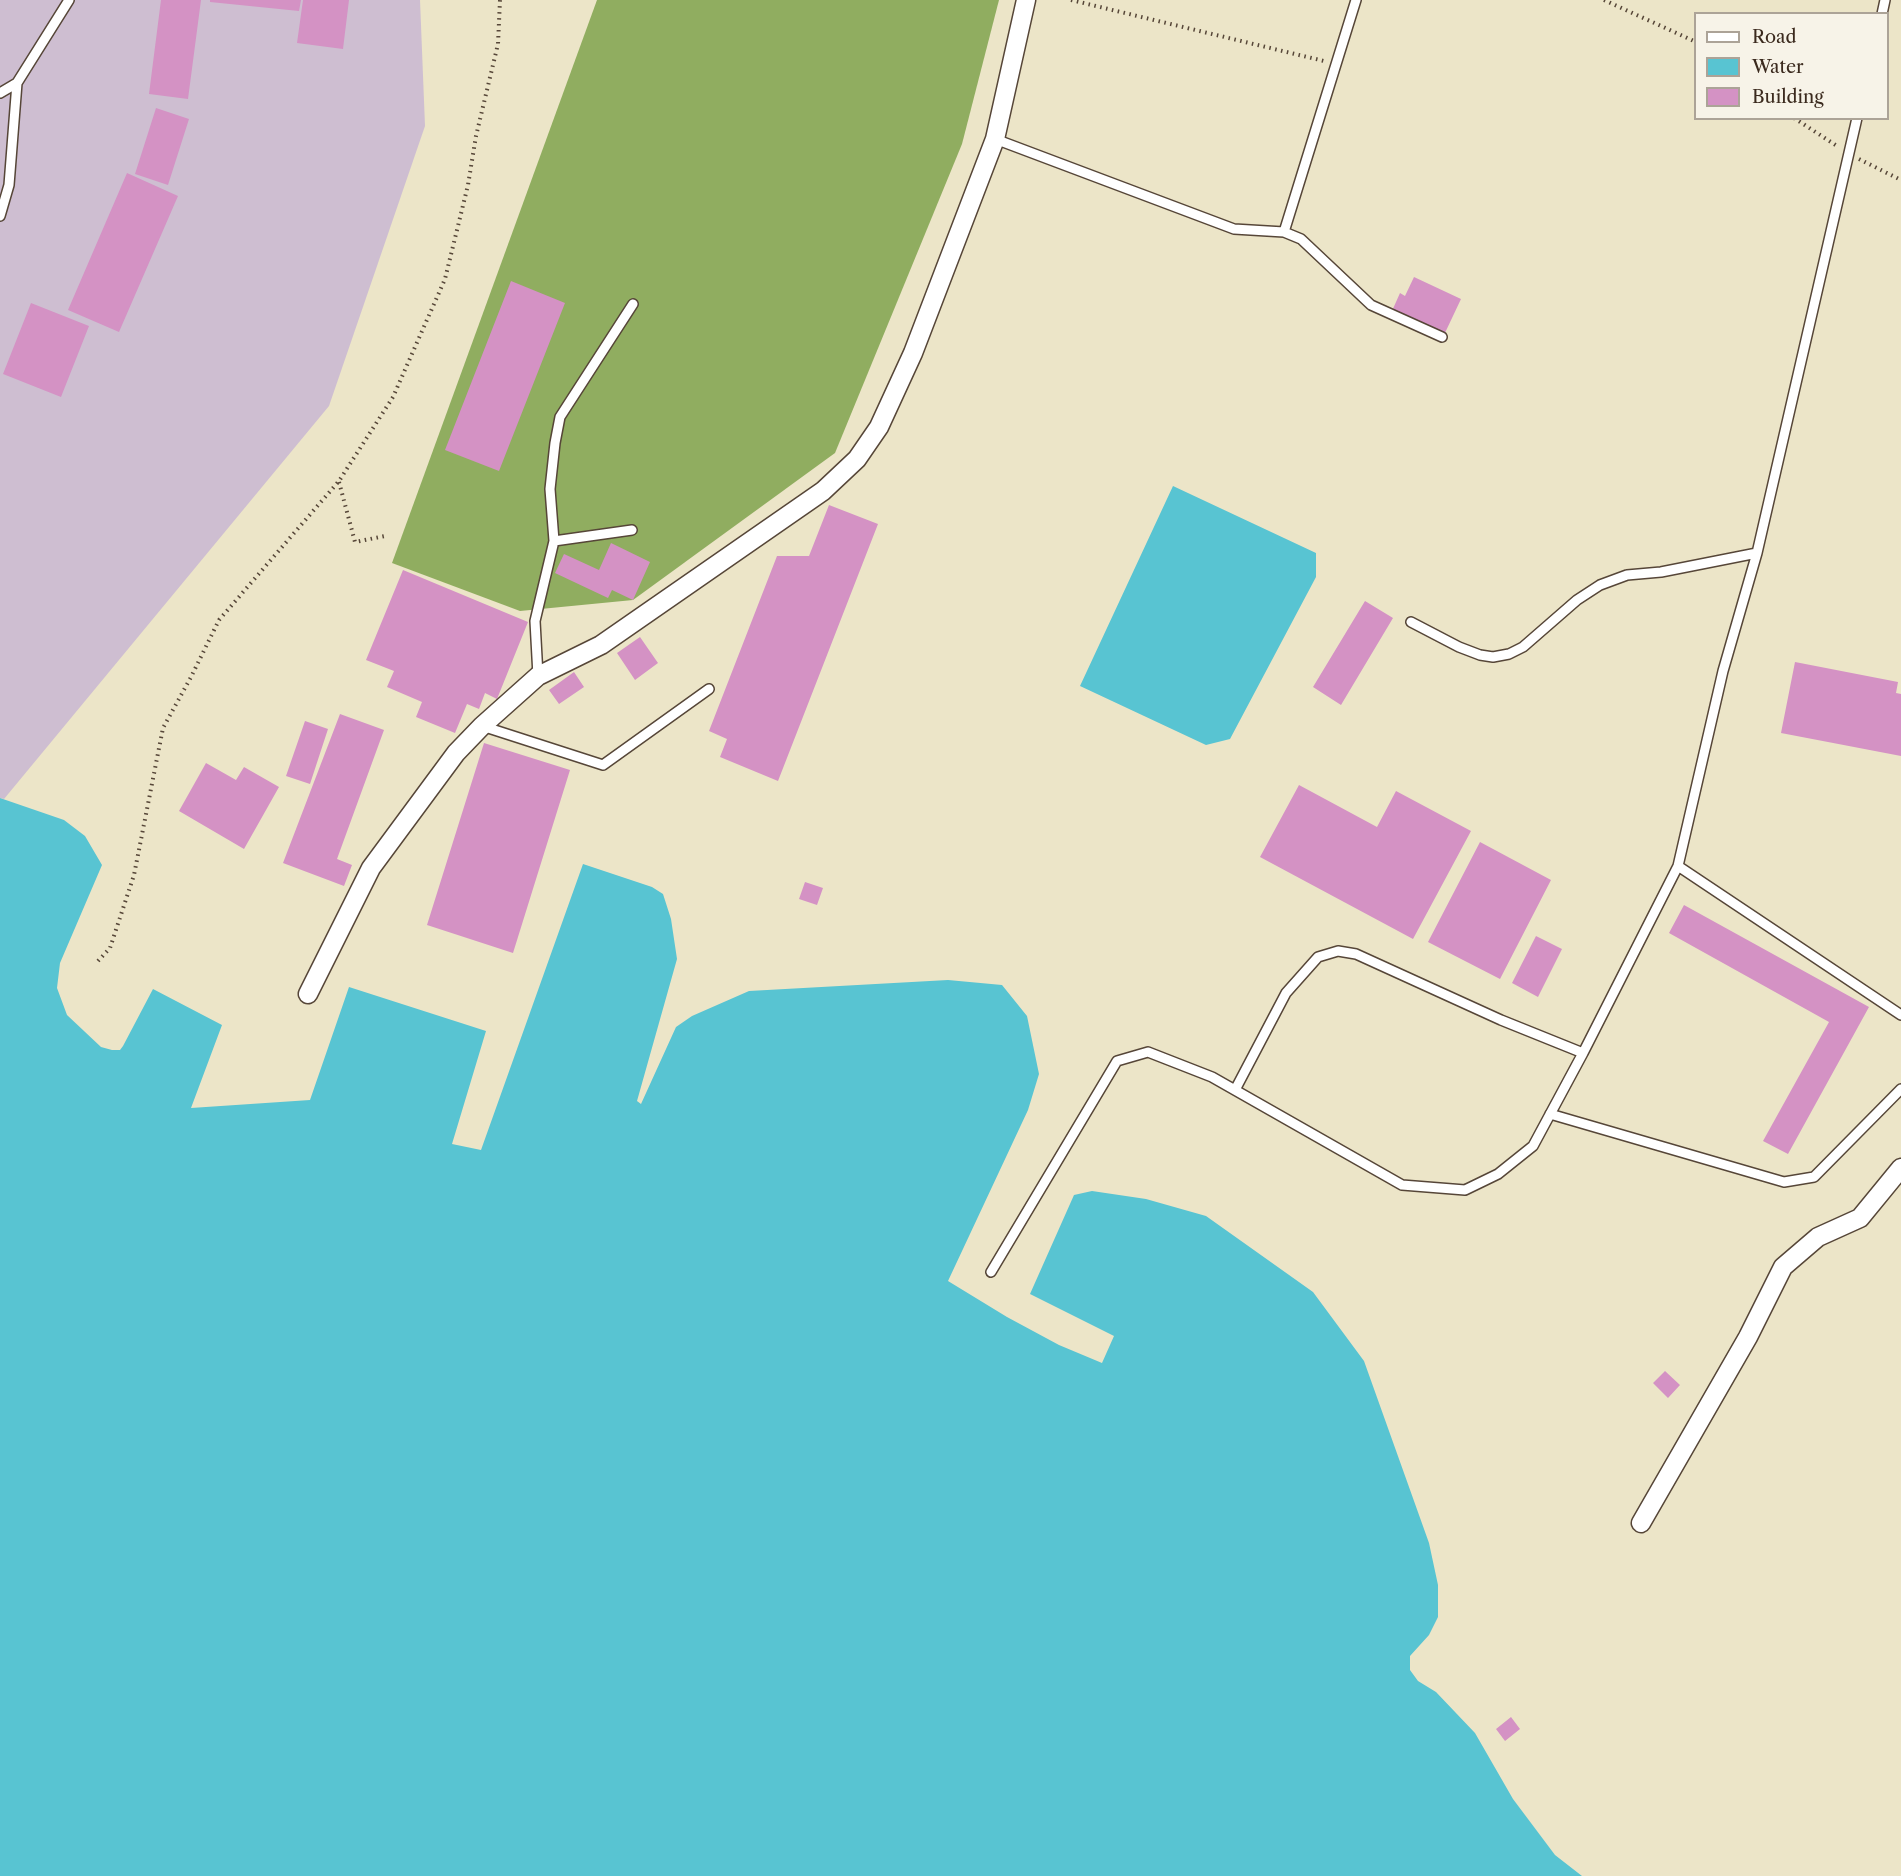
<!DOCTYPE html>
<html>
<head>
<meta charset="utf-8">
<style>
  body { margin:0 }
  #map { position:relative; width:1901px; height:1876px; overflow:hidden; background:#ece5c8; font-family:"Libre Caslon Text",serif }
  canvas { display:block }
  .legend { position:absolute; left:1694px; top:12px; width:195px; height:108px; box-sizing:border-box; background:#f7f3e8; border:2px solid #aca397; margin:0; padding:8px 10px; list-style:none; font-size:18px; color:#3b2a1e }
  .legend li { display:flex; align-items:center; gap:12px; height:30px }
  .legend b { width:30px; border:2px solid #aca397 }
</style>
</head>
<body>
<div id="map">
<canvas width="1901" height="1876"></canvas>
<ul class="legend">
<li><b style="height:8px;background:#fff"></b>Road</li>
<li><b style="height:16px;background:#58c4d2"></b>Water</li>
<li><b style="height:16px;background:#d492c4"></b>Building</li>
</ul>
</div>
<script>
const ctx = document.querySelector('canvas').getContext('2d');
ctx.lineJoin = 'round';
function fillPath(path, color) { ctx.fillStyle = color; ctx.fill(path, 'evenodd'); }
const toPath = rows => new Path2D(rows.map(r => 'M' + r).join(''));
function trace(path, color, width, dash) { ctx.strokeStyle = color; ctx.lineWidth = width; ctx.lineCap = dash ? 'butt' : 'round'; ctx.setLineDash(dash || []); ctx.stroke(path); }
fillPath(toPath([
  [0,0,420,0,425,126,329,406,4,799,0,798]
]), '#cebed1');
fillPath(toPath([
  [597,0,999,0,962,144,835,453,633,600,520,611,392,563]
]), '#90ad60');
fillPath(toPath([
  [1173,486,1316,553,1316,577,1230,739,1206,745,1080,686],
  [0,798,64,820,85,836,102,865,60,963,57,988,67,1015,101,1047,112,1050,120,1050,123,1046,153,989,222,1025,191,1108,310,1100,349,987,486,1031,452,1144,481,1150,583,864,652,887,663,894,671,919,677,959,637,1101,641,1104,676,1027,692,1016,749,991,948,980,1002,985,1027,1016,1039,1074,1028,1110,948,1281,1007,1317,1059,1345,1102,1363,1114,1336,1030,1294,1074,1195,1092,1191,1146,1199,1206,1216,1313,1292,1364,1361,1429,1543,1438,1585,1438,1617,1429,1635,1410,1656,1410,1670,1418,1681,1436,1692,1475,1733,1513,1799,1555,1855,1582,1876,0,1876]
]), '#58c4d2');
fillPath(toPath([
  [161,0,201,0,188,99,149,94],
  [210,0,301,0,299,11,210,2],
  [303,0,349,0,343,49,297,43],
  [156,108,189,119,168,185,135,174],
  [127,173,178,196,119,332,68,310],
  [1414,277,1461,299,1444,335,1392,311,1400,293,1405,296],
  [511,281,565,303,499,471,445,450],
  [31,303,89,326,61,397,3,374],
  [829,505,878,524,778,781,720,757,727,739,709,731,777,556,809,556],
  [611,543,650,562,633,600,612,590,608,598,555,573,564,554,599,570],
  [403,570,528,622,497,699,485,693,479,709,467,704,455,733,416,717,422,702,387,687,394,671,366,660],
  [1365,601,1393,618,1341,705,1313,687],
  [640,637,658,663,635,680,617,653],
  [1795,662,1898,682,1896,693,1901,694,1901,756,1781,733],
  [574,672,584,687,559,704,549,690],
  [340,714,384,730,337,859,352,865,344,886,283,863],
  [305,721,328,729,310,784,286,776],
  [484,743,570,770,513,953,427,925],
  [206,763,236,780,244,767,279,787,244,849,179,811],
  [1299,785,1377,827,1396,791,1471,831,1413,939,1260,857],
  [1480,842,1551,880,1500,979,1428,942],
  [805,882,823,888,817,905,799,899],
  [1684,905,1869,1007,1788,1154,1763,1141,1829,1022,1669,933],
  [1536,936,1562,949,1538,997,1512,983],
  [1665,1371,1680,1385,1668,1398,1653,1383],
  [1511,1717,1520,1729,1505,1741,1496,1729]
]), '#d492c4');
const lane = toPath([
  [1882,14,1885,0],
  [0,93,17,83,69,0],
  [995,139,1234,229,1284,232,1301,239,1371,305,1442,337],
  [0,216,9,185,17,83],
  [1284,232,1356,0],
  [554,541,550,489,555,443,560,417,633,304],
  [1411,622,1459,647,1480,655,1493,657,1509,654,1523,647,1577,600,1600,585,1627,575,1661,572,1757,553],
  [538,676,535,621,554,541,632,530],
  [482,726,603,765,709,689],
  [1678,866,1901,1015],
  [1235,1090,1286,993,1318,957,1338,951,1356,954,1501,1020,1583,1053],
  [1550,1114,1784,1182,1814,1177,1901,1089],
  [991,1272,1117,1061,1148,1052,1212,1077,1402,1185,1465,1190,1498,1174,1533,1146,1583,1053,1678,866,1723,671,1757,553,1857,118]
]);
const street = toPath([
  [308,994,371,868,456,753,482,726,538,676,601,645,823,491,857,459,879,427,913,353,995,139,1026,0],
  [1641,1523,1748,1337,1783,1267,1818,1237,1860,1218,1901,1168]
]);
trace(lane, '#564638', 12);
trace(street, '#564638', 21);
trace(toPath([
  [1071,0,1324,61],
  [1604,0,1696,42],
  [1794,118,1837,146],
  [1859,159,1901,180],
  [339,482,355,542,385,536],
  [98,961,110,948,134,875,163,728,191,677,219,620,339,481,393,397,445,279,468,185,476,136,498,44,500,0]
]), '#564638', 4, [1.5, 4.5]);
trace(lane, '#fff', 9);
trace(street, '#fff', 18);
</script>
</body>
</html>
